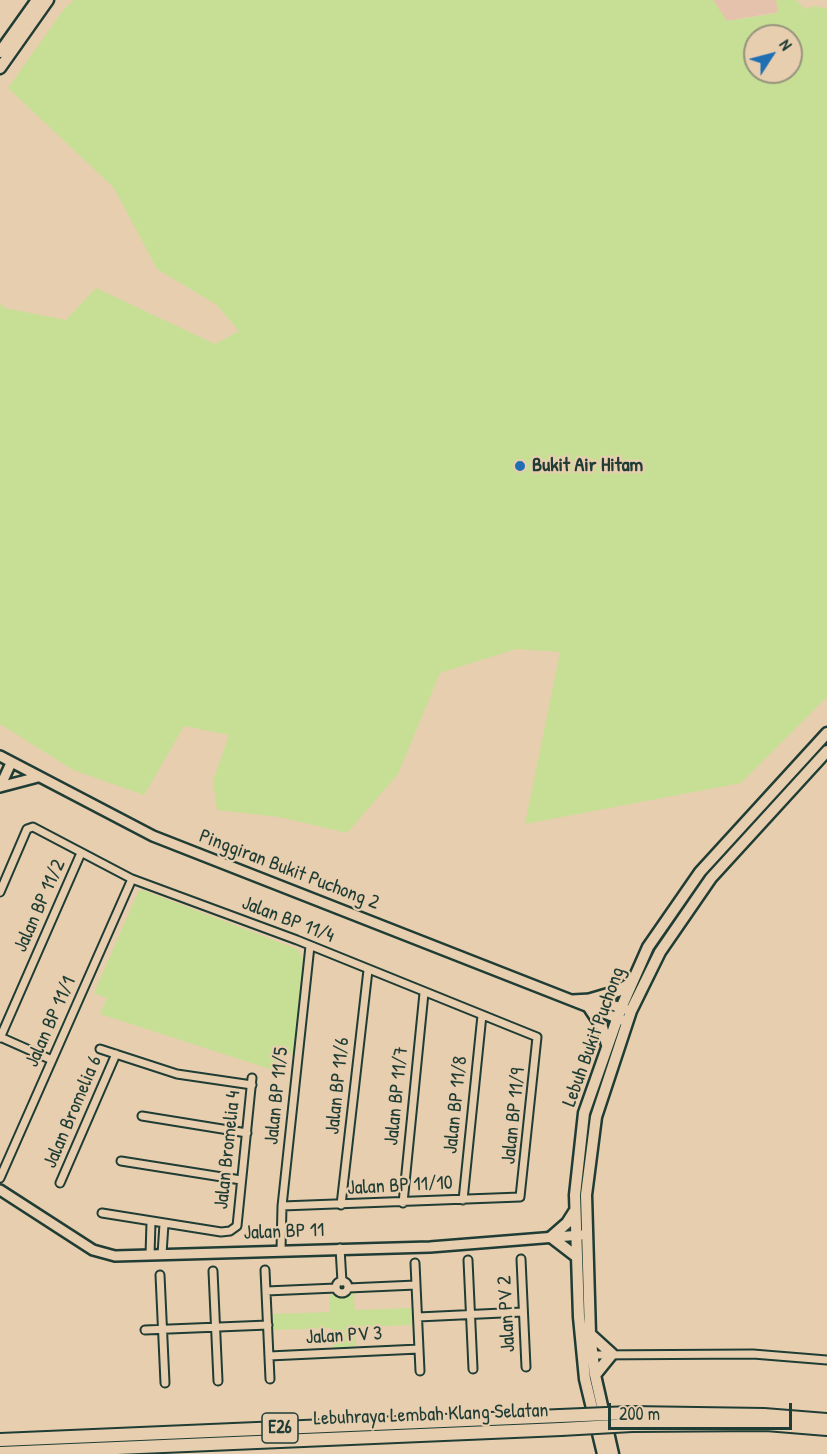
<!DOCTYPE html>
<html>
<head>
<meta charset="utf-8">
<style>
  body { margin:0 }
  #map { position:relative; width:827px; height:1454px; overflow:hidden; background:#e7ceaf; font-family:"Patrick Hand",sans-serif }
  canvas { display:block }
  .north { position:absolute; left:743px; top:24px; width:60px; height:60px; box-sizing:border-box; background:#e7ceaf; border:2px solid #97947e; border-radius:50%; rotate:54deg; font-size:16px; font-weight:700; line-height:24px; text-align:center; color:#1f3d34 }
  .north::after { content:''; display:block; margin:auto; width:21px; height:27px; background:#1f6fb2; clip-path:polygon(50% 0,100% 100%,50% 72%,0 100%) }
  .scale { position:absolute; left:608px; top:1403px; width:184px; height:27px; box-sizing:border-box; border:3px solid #1f3d34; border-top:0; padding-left:8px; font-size:18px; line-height:21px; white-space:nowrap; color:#1f3d34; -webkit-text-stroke:4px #e7ceaf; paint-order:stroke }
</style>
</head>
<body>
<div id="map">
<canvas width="827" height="1454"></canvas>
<div class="north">N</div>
<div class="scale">200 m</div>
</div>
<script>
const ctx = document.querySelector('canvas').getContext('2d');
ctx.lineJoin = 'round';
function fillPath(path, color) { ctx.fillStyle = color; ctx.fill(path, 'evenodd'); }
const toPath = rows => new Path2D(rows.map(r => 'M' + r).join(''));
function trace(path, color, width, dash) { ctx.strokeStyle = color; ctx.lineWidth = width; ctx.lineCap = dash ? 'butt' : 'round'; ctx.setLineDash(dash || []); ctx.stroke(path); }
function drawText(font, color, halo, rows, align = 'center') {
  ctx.font = font + ' "Patrick Hand",sans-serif'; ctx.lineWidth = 4.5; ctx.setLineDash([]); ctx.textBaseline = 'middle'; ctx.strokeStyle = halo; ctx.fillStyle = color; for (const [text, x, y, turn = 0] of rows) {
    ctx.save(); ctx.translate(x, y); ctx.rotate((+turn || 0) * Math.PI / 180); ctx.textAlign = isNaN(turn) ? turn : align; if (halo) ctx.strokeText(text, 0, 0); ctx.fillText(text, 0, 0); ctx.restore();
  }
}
fillPath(toPath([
  [675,0,776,0,779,12,725,21]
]), '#e5c2ab');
fillPath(toPath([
  [74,0,713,0,727,21,778,13,776,0,796,0,805,9,814,6,827,9,827,697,741,783,525,824,560,652,516,649,440,673,398,774,347,833,279,817,217,810,213,781,229,735,184,726,144,795,73,770,0,724,0,304,5,308,66,320,96,288,215,344,239,331,217,305,157,269,114,188,8,88,64,9],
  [755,36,791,36,791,72,755,72],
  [143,890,297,949,303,958,293,1054,279,1052,276,1071,100,1014,107,998,94,993,138,892],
  [350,1292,353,1292,355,1310,411,1308,412,1325,356,1327,356,1346,334,1348,332,1328,272,1330,273,1314,330,1312,329,1294,345,1297]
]), '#c7df95');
const street = toPath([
  [0,892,27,829,33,827,132,879,297,940,537,1037,520,1197,282,1206],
  [0,1037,52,1060],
  [0,1038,81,853],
  [100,1049,177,1074,252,1085],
  [142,1116,247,1133],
  [121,1161,241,1180],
  [0,1178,132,879],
  [60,1183,116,1054],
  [463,1200,482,1015],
  [403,1203,424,993],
  [341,1205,368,970],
  [102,1213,221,1232,230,1231,237,1226,252,1078],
  [340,1248,342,1282],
  [281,1250,282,1206,310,946],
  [162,1254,164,1224],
  [150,1255,151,1222],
  [521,1259,526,1367],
  [468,1260,473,1369],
  [415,1263,420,1371],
  [265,1270,270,1379],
  [213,1271,218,1381],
  [160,1275,165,1383],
  '336 1287a6 6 0 1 1 12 0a6 6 0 1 1-12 0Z',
  [348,1288,416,1285],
  [266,1291,336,1288],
  [418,1317,523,1312],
  [145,1330,268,1325],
  [590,1355,753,1354,827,1360],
  [269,1356,419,1349]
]);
const secondary = toPath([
  [0,756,153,836,622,1020],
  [0,787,38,777],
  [0,787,11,763],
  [572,1000,591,999,625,1009],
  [0,1190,93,1250,115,1256,430,1247,581,1235]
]);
const primary = toPath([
  [0,52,37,0],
  [0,68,48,0],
  [591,999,618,991,631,983],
  [590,1009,602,1027,607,1045],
  [574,1212,567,1223,551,1237,577,1257],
  [590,1334,612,1354,595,1375],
  [603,1454,585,1379,579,1317,575,1195,584,1113,621,1008,648,947,700,872,827,733],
  [613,1454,595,1375,590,1334,586,1195,596,1117,631,1011,660,952,711,878,827,751]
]);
const highway = toPath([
  [630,1413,764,1415,827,1420],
  [632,1425,766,1424,827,1429],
  [0,1440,560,1416],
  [0,1453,561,1429]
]);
trace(street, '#1f3d34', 11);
trace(secondary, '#1f3d34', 14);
trace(primary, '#1f3d34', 15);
trace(highway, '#1f3d34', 16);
trace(street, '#e7ceaf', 7);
trace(secondary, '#e7ceaf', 9);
trace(primary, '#e7ceaf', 10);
trace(highway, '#e7ceaf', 12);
const highwayBridge = toPath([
  [560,1416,630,1413],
  [561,1429,632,1425]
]);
trace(highwayBridge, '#1f3d34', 16, []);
trace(highwayBridge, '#e7ceaf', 12);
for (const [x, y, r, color] of [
  [520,466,6,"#1f6fb2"]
]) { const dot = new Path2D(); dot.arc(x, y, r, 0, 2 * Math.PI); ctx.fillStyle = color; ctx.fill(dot); trace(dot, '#e7ceaf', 2); }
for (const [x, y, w] of [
  [280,1428,36]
]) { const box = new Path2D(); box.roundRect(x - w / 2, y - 15, w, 30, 4.5); ctx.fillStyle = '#e7ceaf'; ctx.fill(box); trace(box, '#1f3d34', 1.5); }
drawText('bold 18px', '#1f3d34', null, [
  ["E26",280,1428]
]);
drawText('bold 20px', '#1f3d34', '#e7ceaf', [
  ["Bukit Air Hitam",532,466]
], 'left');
drawText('20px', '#1f3d34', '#e7ceaf', [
  ["Pinggiran Bukit Puchong 2",289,870,21],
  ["Jalan BP 11/2",40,906,-66],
  ["Jalan BP 11/4",288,920,21],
  ["Jalan BP 11/1",51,1022,-66],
  ["Lebuh Bukit Puchong",594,1037,-70],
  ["Jalan BP 11/6",338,1086,-84],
  ["Jalan BP 11/5",277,1096,-84],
  ["Jalan BP 11/7",397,1096,-84],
  ["Jalan BP 11/8",456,1105,-84],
  ["Jalan Bromelia 6",73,1112,-67],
  ["Jalan BP 11/9",514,1116,-84],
  ["Jalan Bromelia 4",228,1150,-84],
  ["Jalan BP 11/10",400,1186,-3],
  ["Jalan BP 11",284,1232,-2],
  ["Jalan PV 2",507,1314,-93],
  ["Jalan PV 3",344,1336,-3],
  ["Lebuhraya Lembah Klang Selatan",431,1415,-2]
]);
</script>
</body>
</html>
